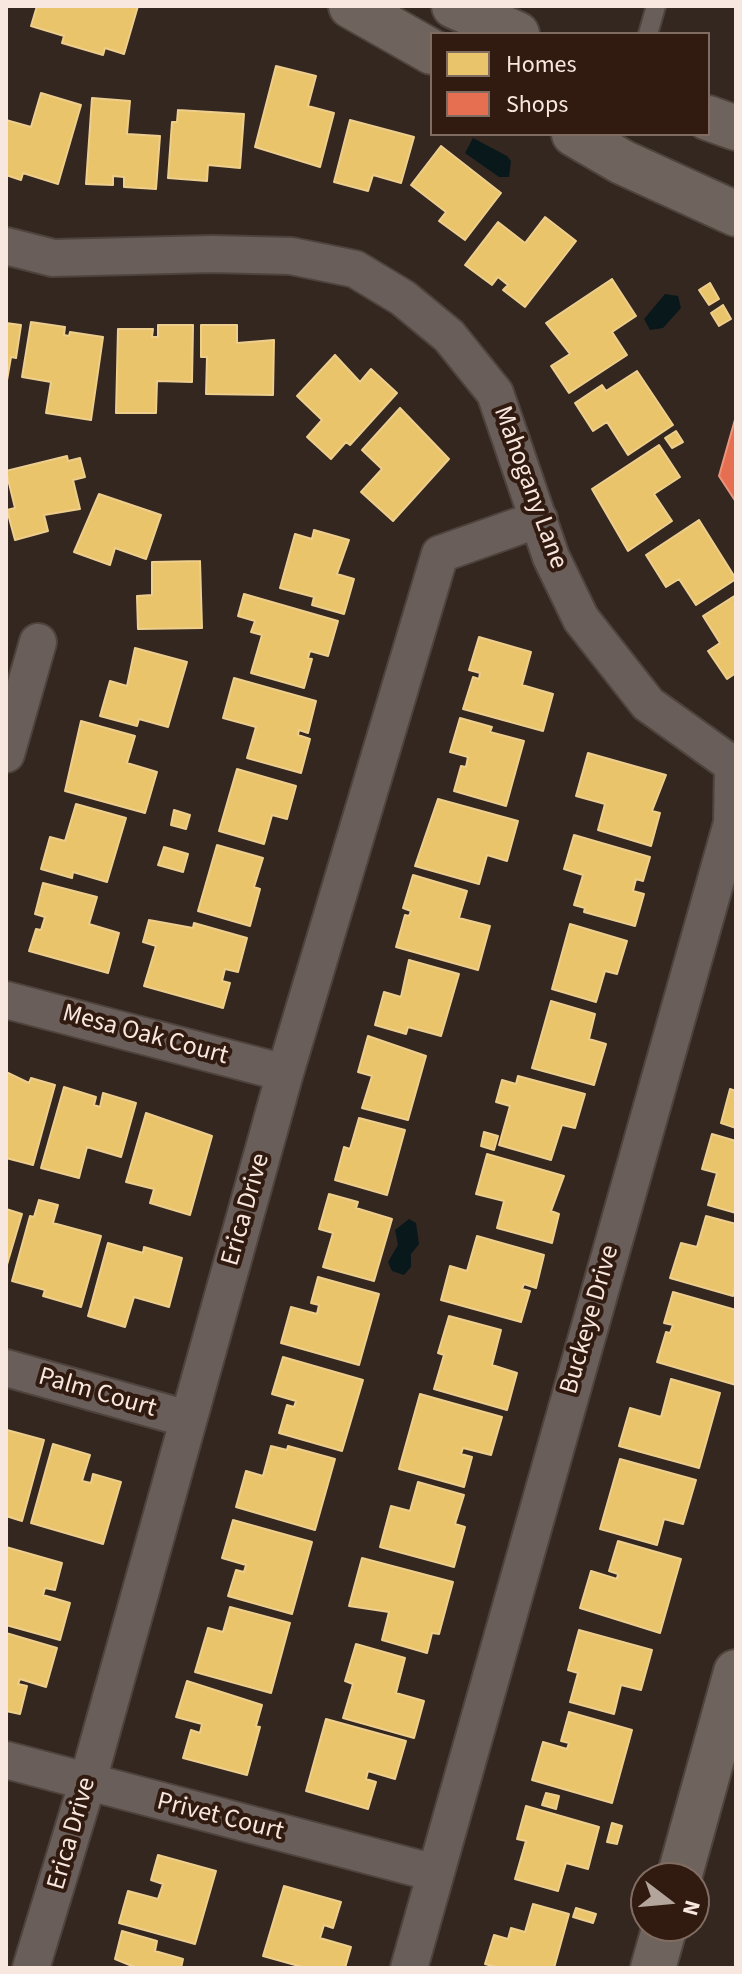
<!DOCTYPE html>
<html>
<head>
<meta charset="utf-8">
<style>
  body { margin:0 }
  #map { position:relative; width:742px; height:1974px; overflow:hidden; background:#342720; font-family:"Source Sans 3",sans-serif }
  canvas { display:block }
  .frame { position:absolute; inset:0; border:8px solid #f8e7df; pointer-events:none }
  .legend { position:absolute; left:430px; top:32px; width:280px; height:104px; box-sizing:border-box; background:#311a0f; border:2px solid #816c62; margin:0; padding:10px 14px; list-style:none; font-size:24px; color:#f8e7df }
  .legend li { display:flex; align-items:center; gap:16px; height:40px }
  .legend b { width:40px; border:2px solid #816c62 }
  .north { position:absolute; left:630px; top:1862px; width:80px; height:80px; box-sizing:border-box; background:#311a0f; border:2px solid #816c62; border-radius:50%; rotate:106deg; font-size:22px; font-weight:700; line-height:32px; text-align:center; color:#f8e7df }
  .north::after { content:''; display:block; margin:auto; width:28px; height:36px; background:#b3a49c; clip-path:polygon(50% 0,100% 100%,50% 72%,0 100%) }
</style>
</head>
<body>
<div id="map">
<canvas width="742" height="1974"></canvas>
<div class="frame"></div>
<ul class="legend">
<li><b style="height:22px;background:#e9c46a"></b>Homes</li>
<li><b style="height:22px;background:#e76f51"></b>Shops</li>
</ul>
<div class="north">N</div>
</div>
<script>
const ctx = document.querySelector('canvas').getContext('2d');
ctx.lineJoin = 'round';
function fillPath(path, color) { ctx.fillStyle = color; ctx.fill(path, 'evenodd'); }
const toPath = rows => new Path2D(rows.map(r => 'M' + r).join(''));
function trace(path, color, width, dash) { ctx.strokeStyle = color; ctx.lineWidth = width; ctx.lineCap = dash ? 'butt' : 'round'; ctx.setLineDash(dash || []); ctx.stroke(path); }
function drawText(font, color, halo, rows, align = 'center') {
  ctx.font = font + ' "Source Sans 3",sans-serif'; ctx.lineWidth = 8; ctx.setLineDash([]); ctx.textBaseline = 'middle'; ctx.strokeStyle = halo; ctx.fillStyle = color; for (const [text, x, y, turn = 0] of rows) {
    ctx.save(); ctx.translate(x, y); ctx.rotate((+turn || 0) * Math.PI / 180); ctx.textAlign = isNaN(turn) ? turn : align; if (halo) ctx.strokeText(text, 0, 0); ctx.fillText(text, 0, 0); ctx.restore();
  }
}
fillPath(toPath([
  [473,138,507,156,511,161,509,177,499,177,465,153],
  [665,294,678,296,681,308,663,328,650,330,644,319],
  [409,1219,416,1223,419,1244,411,1254,411,1267,404,1275,392,1271,388,1262,398,1245,395,1230]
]), '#09181b');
const homes = toPath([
  [37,6,138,6,124,54,105,48,103,55,62,43,64,36,31,26,37,6],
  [276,66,316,76,308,106,334,113,320,167,255,147,276,66],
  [41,93,81,105,58,184,23,173,21,180,6,175,6,120,31,127,41,93],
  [92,98,130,101,127,134,160,136,156,189,124,187,124,177,113,176,113,185,86,184,92,98],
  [178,110,244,114,240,168,208,165,207,181,168,178,172,122,177,122,178,110],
  [350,120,414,137,401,183,373,175,368,191,334,182,350,120],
  [441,146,501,193,465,240,439,221,446,212,411,185,441,146],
  [545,217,576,241,525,307,503,290,508,285,498,277,492,285,465,265,498,222,525,243,545,217],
  [612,279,636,316,612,332,627,355,569,393,551,366,570,354,546,323,612,279],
  [710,283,719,299,709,305,699,290,710,283],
  [723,305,731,319,719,326,711,313,723,305],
  [31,322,65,327,64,335,69,336,70,332,103,337,91,420,46,413,51,382,22,377,31,322],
  [6,323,21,325,16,358,11,357,6,386,6,323],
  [158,325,193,325,192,382,157,381,156,413,116,413,118,329,153,329,152,337,158,337,158,325],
  [201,325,237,325,237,343,274,340,273,395,206,394,207,357,201,357,201,325],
  [335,355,360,382,371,369,397,393,350,445,346,442,331,459,307,437,322,420,297,396,335,355],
  [637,371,673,425,628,455,607,422,593,431,575,403,602,385,606,391,637,371],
  [400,408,449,459,393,521,361,492,382,469,362,450,400,408],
  [676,431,683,442,672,448,665,438,676,431],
  [659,445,680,477,654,494,672,521,628,551,592,489,659,445],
  [67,456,68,461,80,458,85,477,73,480,80,509,44,515,48,531,15,540,7,510,15,508,6,471,67,456],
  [99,494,161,515,146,559,115,548,110,565,74,552,99,494],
  [699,520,736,579,696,605,679,579,666,587,646,555,699,520],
  [314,530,349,540,337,574,354,579,344,614,312,605,314,597,280,588,295,534,312,539,314,530],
  [200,561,202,628,138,629,137,596,152,595,152,562,200,561],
  [244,594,338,621,328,656,310,651,308,658,312,659,304,688,251,673,262,635,251,632,255,621,238,616,244,594],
  [736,595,736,673,727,679,708,651,720,643,703,616,736,595],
  [479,637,531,652,522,685,553,694,543,731,463,709,473,677,479,679,480,673,469,670,479,637],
  [135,648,187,662,168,727,139,719,137,726,100,716,110,681,127,686,135,648],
  [234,678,316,701,308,733,299,730,298,735,310,739,301,773,247,758,256,727,223,718,234,678],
  [460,718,492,727,490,732,524,741,506,806,454,791,461,766,466,767,468,757,450,752,460,718],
  [81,721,135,736,127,763,157,772,145,813,65,791,81,721],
  [588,753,666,775,652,811,660,813,651,846,598,830,605,804,576,796,588,753],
  [237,769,296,786,287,819,272,815,264,844,219,831,237,769],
  [438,799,518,821,507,861,487,855,479,884,415,866,438,799],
  [76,804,126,818,107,882,73,872,72,878,41,869,50,837,65,841,76,804],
  [174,810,190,815,186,829,171,825,174,810],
  [574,835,650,857,643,881,636,879,633,891,644,894,635,926,584,912,585,908,574,905,583,875,564,869,574,835],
  [217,845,263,858,254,887,260,889,250,926,198,911,217,845],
  [164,847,188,854,183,872,158,865,164,847],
  [413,875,467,891,459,918,490,926,478,970,396,947,405,915,409,916,411,911,403,908,413,875],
  [43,883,97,897,89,924,119,933,108,973,29,951,36,929,41,930,45,917,35,914,43,883],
  [149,920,193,928,194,923,247,938,238,972,225,969,222,981,230,983,223,1008,144,986,156,946,143,942,149,920],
  [570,924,627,941,617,974,605,971,596,1002,552,989,570,924],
  [409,960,459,974,441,1036,408,1027,406,1034,375,1025,384,992,401,997,409,960],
  [551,1001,595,1014,589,1039,606,1044,594,1085,532,1068,551,1001],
  [368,1036,426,1056,408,1120,362,1108,372,1076,358,1072,368,1036],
  [6,1072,29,1083,31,1078,55,1085,33,1165,6,1158,6,1072],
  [518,1076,585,1094,575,1128,562,1125,551,1160,499,1145,510,1106,496,1102,502,1080,516,1084,518,1076],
  [64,1087,96,1097,94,1105,100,1107,103,1093,136,1103,121,1157,87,1147,79,1178,41,1168,64,1087],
  [730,1089,736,1091,736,1128,721,1123,730,1089],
  [146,1113,212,1136,190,1215,150,1203,154,1189,126,1182,146,1113],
  [359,1118,405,1130,387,1195,335,1180,344,1147,350,1149,359,1118],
  [484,1132,498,1136,494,1150,481,1146,484,1132],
  [712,1134,736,1141,736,1213,708,1205,717,1173,702,1169,712,1134],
  [487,1154,564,1176,551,1211,559,1214,552,1243,497,1228,504,1201,476,1194,487,1154],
  [329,1194,358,1202,356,1208,392,1219,374,1281,323,1267,333,1233,319,1229,329,1194],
  [39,1200,58,1205,53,1223,101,1236,81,1307,43,1296,45,1290,12,1281,30,1216,34,1217,39,1200],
  [6,1209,22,1214,6,1268,6,1209],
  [706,1216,736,1224,736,1283,733,1296,670,1278,681,1243,697,1247,706,1216],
  [477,1236,544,1255,536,1288,524,1284,522,1289,530,1291,521,1322,441,1300,450,1266,467,1271,477,1236],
  [108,1243,143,1253,144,1247,182,1258,169,1307,134,1297,125,1327,88,1316,108,1243],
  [318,1277,379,1294,359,1365,281,1343,291,1307,317,1314,319,1305,311,1303,318,1277],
  [673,1292,736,1310,736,1385,657,1362,666,1332,670,1333,673,1325,664,1323,673,1292],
  [449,1316,501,1330,492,1365,517,1373,507,1410,434,1389,444,1355,438,1353,449,1316],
  [283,1357,363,1380,342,1451,279,1433,287,1405,294,1407,296,1401,272,1394,283,1357],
  [671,1379,720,1393,699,1468,619,1446,630,1408,661,1417,671,1379],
  [420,1394,502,1417,491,1455,463,1448,461,1454,472,1457,464,1487,399,1469,420,1394],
  [7,1430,44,1440,22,1521,6,1516,7,1430],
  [53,1444,90,1455,82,1481,91,1483,93,1474,121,1482,103,1544,31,1523,53,1444],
  [271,1446,287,1450,288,1446,335,1459,315,1530,236,1507,246,1471,263,1476,271,1446],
  [620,1459,696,1480,683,1524,664,1519,657,1545,600,1529,620,1459],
  [418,1482,464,1495,455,1524,465,1527,454,1567,380,1547,391,1506,410,1511,418,1482],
  [233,1520,312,1542,292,1614,228,1596,236,1570,244,1572,246,1565,222,1558,233,1520],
  [618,1541,681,1559,660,1633,580,1608,591,1571,617,1579,618,1574,609,1571,618,1541],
  [6,1547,62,1563,55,1590,45,1588,43,1595,70,1603,60,1640,6,1625,6,1547],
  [362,1558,453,1582,439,1634,432,1633,427,1653,382,1640,389,1612,349,1606,362,1558],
  [230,1607,290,1623,271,1693,195,1672,208,1628,223,1632,230,1607],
  [579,1630,652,1650,641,1690,621,1685,614,1714,570,1702,578,1673,568,1670,579,1630],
  [6,1633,57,1648,46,1687,20,1679,18,1684,27,1686,20,1714,6,1711,6,1633],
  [356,1644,405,1658,396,1693,424,1701,414,1738,343,1718,353,1684,345,1681,356,1644],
  [187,1681,262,1705,256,1726,260,1727,247,1775,183,1758,191,1730,200,1733,202,1724,176,1717,187,1681],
  [569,1712,632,1730,612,1803,532,1780,543,1742,567,1749,569,1743,561,1741,569,1712],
  [326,1719,406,1741,395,1779,368,1771,366,1779,376,1782,368,1809,306,1791,326,1719],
  [546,1793,559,1796,556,1809,542,1805,546,1793],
  [526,1806,599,1827,588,1869,566,1863,558,1891,515,1879,526,1841,517,1839,526,1806],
  [612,1823,622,1826,617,1844,607,1842,612,1823],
  [158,1855,216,1871,195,1944,119,1923,128,1891,158,1899,163,1884,151,1880,158,1855],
  [284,1886,341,1902,333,1928,324,1925,320,1938,351,1947,345,1968,306,1968,263,1956,284,1886],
  [533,1904,569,1914,554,1968,500,1968,485,1964,494,1935,508,1939,511,1928,525,1932,533,1904],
  [576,1908,596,1914,593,1923,573,1917,576,1908],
  [122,1931,157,1941,155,1951,183,1959,181,1968,137,1968,115,1959,122,1931]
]);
fillPath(homes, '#e9c46a');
trace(homes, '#eece8d', 2);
const shops = toPath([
  [736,416,736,502,719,476,736,416]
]);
fillPath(shops, '#e76f51');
trace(shops, '#ec937c', 2);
const service = toPath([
  [648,34,656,6]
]);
const minor = toPath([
  [6,246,53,258,212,254,291,256,355,269,403,298,449,336,495,393,551,557,581,619,648,704,733,765,732,823,409,1968],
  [6,754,38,642],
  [6,1000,285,1073],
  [6,1368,188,1419],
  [6,1760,435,1873],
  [31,1968,87,1784,285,1073,440,554,539,519]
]);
const secondary = toPath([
  [351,6,432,52],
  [454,6,517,34],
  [708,118,736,128],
  [574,134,622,162,736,214],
  [679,1878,736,1672],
  [653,1968,665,1926]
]);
trace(service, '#4f433e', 22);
trace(minor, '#4f433e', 40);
trace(secondary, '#4f433e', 48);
trace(service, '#695e59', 18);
trace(minor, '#695e59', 36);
trace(secondary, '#6f635d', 44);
drawText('26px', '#f8e7df', '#311a0f', [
  ["Mahogany Lane",529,488,70],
  ["Mesa Oak Court",145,1036,15],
  ["Erica Drive",247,1210,-74],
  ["Buckeye Drive",591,1320,-74],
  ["Palm Court",97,1394,16],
  ["Privet Court",220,1818,14],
  ["Erica Drive",73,1834,-74]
]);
</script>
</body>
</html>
